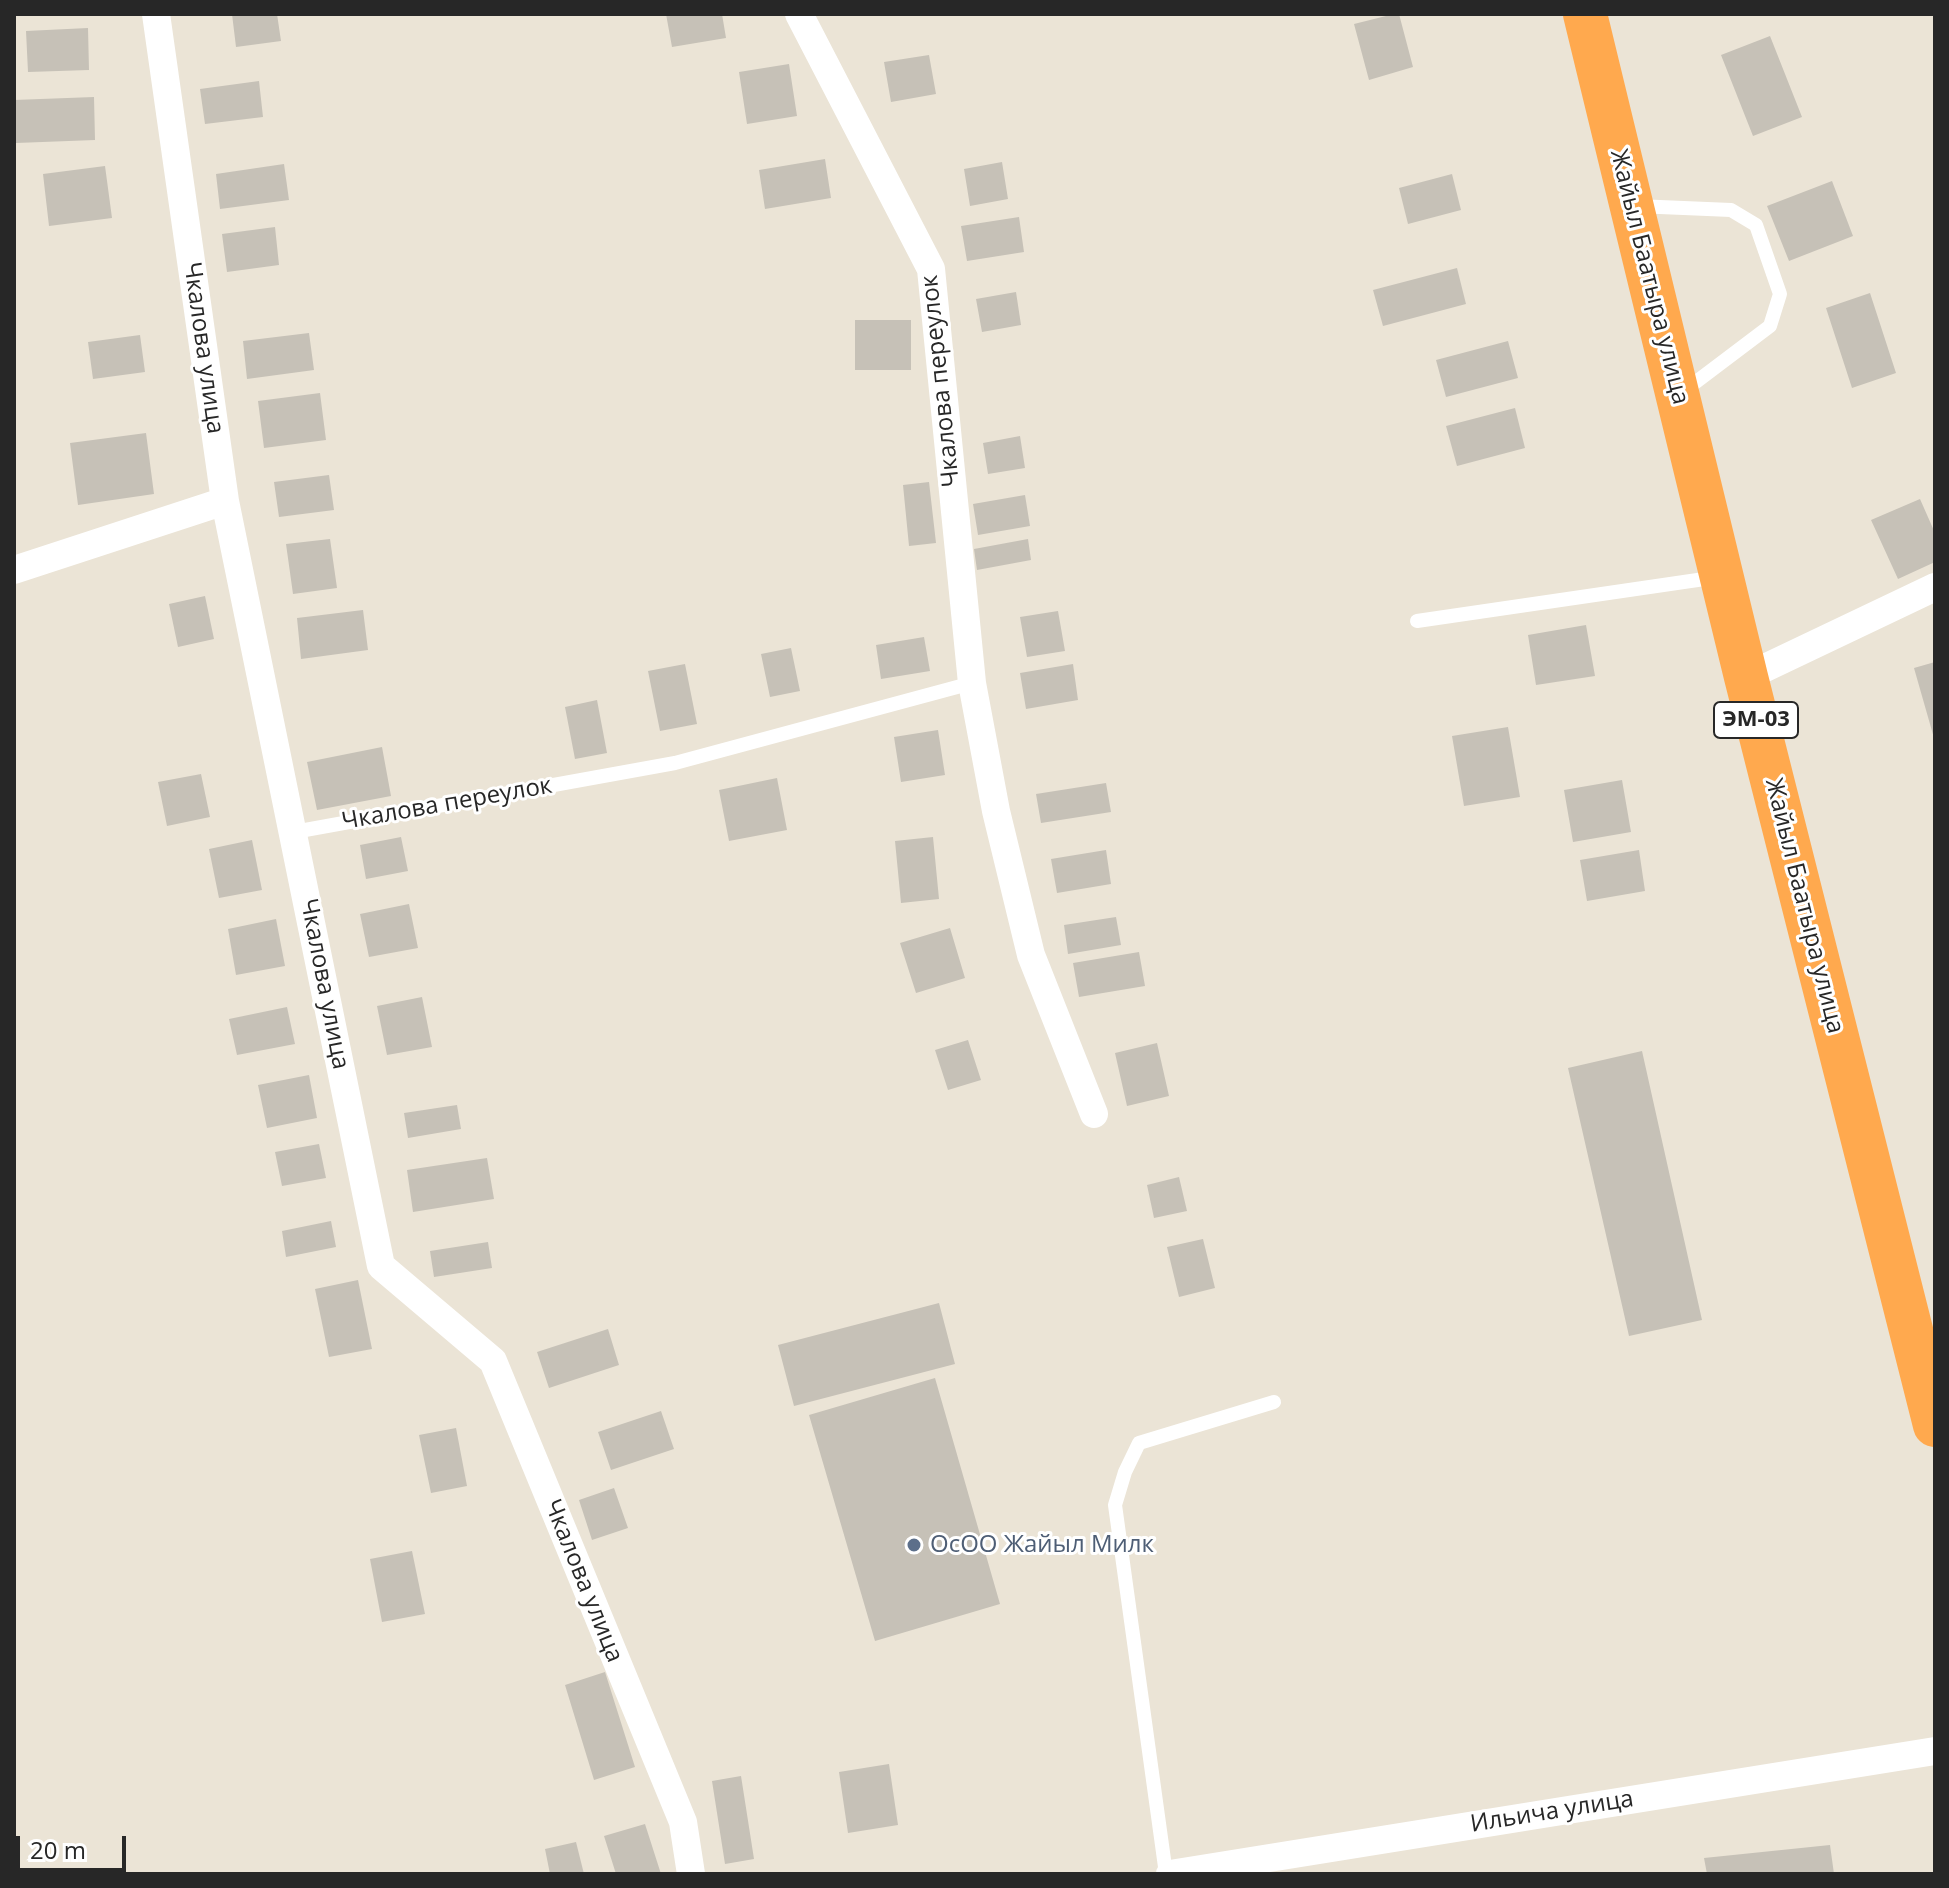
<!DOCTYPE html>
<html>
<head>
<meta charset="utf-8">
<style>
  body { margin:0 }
  #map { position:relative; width:1949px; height:1888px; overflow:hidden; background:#ebe4d6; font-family:"Open Sans",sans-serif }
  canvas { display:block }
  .frame { position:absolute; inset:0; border:16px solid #272727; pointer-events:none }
  .scale { position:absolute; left:16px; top:1836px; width:110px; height:36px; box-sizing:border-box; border:4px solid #272727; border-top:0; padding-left:10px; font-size:24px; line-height:28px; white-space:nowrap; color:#272727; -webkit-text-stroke:6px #fff; paint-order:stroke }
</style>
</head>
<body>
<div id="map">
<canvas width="1949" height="1888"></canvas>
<div class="frame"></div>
<div class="scale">20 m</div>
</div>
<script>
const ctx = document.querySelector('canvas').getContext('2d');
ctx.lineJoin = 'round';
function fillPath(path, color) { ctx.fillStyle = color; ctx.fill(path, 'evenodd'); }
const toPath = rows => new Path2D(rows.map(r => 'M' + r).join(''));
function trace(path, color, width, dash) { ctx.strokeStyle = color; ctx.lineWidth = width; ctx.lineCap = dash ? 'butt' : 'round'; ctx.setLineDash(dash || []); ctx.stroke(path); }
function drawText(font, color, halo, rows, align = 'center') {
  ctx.font = font + ' "Open Sans",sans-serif'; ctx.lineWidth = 6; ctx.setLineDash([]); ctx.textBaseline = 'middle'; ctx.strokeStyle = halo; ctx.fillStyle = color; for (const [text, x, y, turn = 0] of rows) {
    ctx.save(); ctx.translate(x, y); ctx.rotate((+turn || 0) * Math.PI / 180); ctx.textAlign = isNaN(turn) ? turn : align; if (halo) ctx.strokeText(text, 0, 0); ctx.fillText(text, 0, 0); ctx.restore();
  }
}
fillPath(toPath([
  [232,14,277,14,281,41,236,47],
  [666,14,722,14,726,38,672,47],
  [1394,14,1399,14,1413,67,1369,80,1354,24],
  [88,28,89,70,28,72,26,31],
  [1770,36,1802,117,1753,136,1721,55],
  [929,55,936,94,891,102,884,62],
  [789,64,797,116,747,124,739,72],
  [259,81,263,117,205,124,200,89],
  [94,97,95,140,16,143,14,100],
  [825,159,831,198,765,209,759,170],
  [1002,162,1008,199,970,206,964,169],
  [284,164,289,200,220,209,216,174],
  [105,166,112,218,49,226,43,174],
  [1452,174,1461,210,1408,224,1399,188],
  [1832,181,1853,236,1789,261,1767,206],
  [1019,217,1024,252,967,261,961,226],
  [275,227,279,265,227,272,222,234],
  [1457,268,1466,304,1383,326,1373,290],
  [1016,292,1021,325,982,332,976,299],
  [1870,293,1896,373,1852,388,1826,308],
  [855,320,911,320,911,370,855,370],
  [309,333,314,370,247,379,243,341],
  [140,335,145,372,93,379,88,342],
  [1508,341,1518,378,1446,397,1436,360],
  [320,393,326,440,264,448,258,401],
  [1515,408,1525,448,1457,466,1446,426],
  [146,433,154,494,78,505,70,443],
  [1020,436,1025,468,988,474,983,443],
  [329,475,334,510,279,517,274,482],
  [929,482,936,543,909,546,903,485],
  [1025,495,1030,526,978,535,973,504],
  [1920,499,1935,533,1935,562,1898,579,1871,520],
  [330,539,337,588,293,594,286,544],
  [1028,539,1031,560,977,570,974,549],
  [205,596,214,639,178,647,169,604],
  [363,610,368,650,301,659,297,618],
  [1058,611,1065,651,1027,657,1020,617],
  [1586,625,1595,676,1536,685,1528,635],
  [924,637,930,671,881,679,876,645],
  [791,648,800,691,770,697,761,654],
  [1935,662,1935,738,1934,738,1914,668],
  [685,664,697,724,660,731,648,671],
  [1073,664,1078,700,1026,709,1020,673],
  [597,700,607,753,575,759,565,707],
  [1508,727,1520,797,1464,806,1452,736],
  [938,730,945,775,901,782,894,737],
  [382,747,391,796,317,810,307,762],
  [201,774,210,817,167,826,158,782],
  [777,778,787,830,729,841,719,790],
  [1622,780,1631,832,1573,842,1564,790],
  [1106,783,1111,812,1041,823,1036,794],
  [401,837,408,871,366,879,360,845],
  [933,837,939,899,901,903,895,841],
  [252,840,262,890,219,898,209,849],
  [1106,850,1111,884,1057,893,1051,859],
  [1639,850,1645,891,1587,901,1580,860],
  [409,904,418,948,369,957,360,914],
  [1116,917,1121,945,1068,954,1064,925],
  [276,919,285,966,236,975,228,929],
  [950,928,965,978,916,993,900,943],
  [1139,952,1145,986,1079,997,1073,963],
  [422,997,432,1047,387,1055,377,1006],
  [287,1007,295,1044,237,1055,229,1019],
  [968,1040,981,1080,948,1090,935,1050],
  [1157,1043,1169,1096,1127,1106,1115,1053],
  [1642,1051,1702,1320,1629,1336,1568,1068],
  [309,1075,317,1118,267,1128,258,1085],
  [457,1105,461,1129,408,1138,404,1113],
  [319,1144,326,1178,282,1186,275,1152],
  [487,1158,494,1199,413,1212,407,1170],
  [1179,1177,1187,1211,1154,1218,1147,1185],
  [331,1221,336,1247,286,1257,282,1231],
  [1203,1239,1215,1288,1179,1297,1167,1247],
  [488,1242,492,1268,434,1277,430,1251],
  [358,1280,372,1349,329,1357,315,1289],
  [939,1303,955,1364,794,1406,778,1345],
  [608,1329,619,1365,549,1388,537,1352],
  [935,1378,1000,1604,875,1641,809,1415],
  [661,1411,674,1449,611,1470,598,1432],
  [456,1428,467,1486,431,1493,419,1435],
  [614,1488,628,1528,592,1540,579,1500],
  [412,1551,425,1614,382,1622,370,1559],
  [605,1672,635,1767,594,1780,565,1685],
  [889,1764,898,1825,848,1833,839,1772],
  [741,1776,754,1859,725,1864,712,1781],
  [645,1824,661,1874,616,1874,604,1836],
  [576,1842,584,1874,550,1874,545,1849],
  [1830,1845,1834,1874,1707,1874,1704,1858]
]), '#c6c1b7');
trace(toPath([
  [1636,206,1731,210,1756,225,1780,294,1770,326,1684,391],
  [1417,621,1718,577],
  [294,832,675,763,972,683],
  [1166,1874,1115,1505,1125,1472,1139,1443,1274,1402]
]), '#fff', 14);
trace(toPath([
  [156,14,225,501,381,1266,493,1361,683,1822,691,1874],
  [799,14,931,269,972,683,996,811,1031,955,1094,1114],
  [14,570,225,501],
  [1746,677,1935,587],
  [1170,1874,1935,1751]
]), '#fff', 28);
trace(toPath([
  [1585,14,1746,677,1935,1425]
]), '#ffa94e', 44);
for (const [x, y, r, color] of [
  [914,1545,8,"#5c6f8a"]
]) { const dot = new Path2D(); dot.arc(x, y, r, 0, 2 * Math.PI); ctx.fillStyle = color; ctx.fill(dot); trace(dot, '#fff', 3); }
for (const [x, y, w] of [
  [1756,720,84]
]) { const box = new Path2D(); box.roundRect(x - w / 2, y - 18, w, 36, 6); ctx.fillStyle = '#fff'; ctx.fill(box); trace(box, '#272727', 2); }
drawText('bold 22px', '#272727', null, [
  ["ЭМ-03",1756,720]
]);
drawText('24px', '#272727', '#fff', [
  ["Жайыл Баатыра улица",1649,277,76],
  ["Чкалова улица",203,348,82],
  ["Чкалова переулок",941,381,-96],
  ["Чкалова переулок",447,804,-10],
  ["Жайыл Баатыра улица",1804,906,76],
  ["Чкалова улица",324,984,79],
  ["Чкалова улица",583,1581,68],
  ["Ильича улица",1552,1812,-9]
]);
drawText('24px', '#4e5e75', '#fff', [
  ["ОсОО Жайыл Милк",930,1545]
], 'left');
</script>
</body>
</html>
